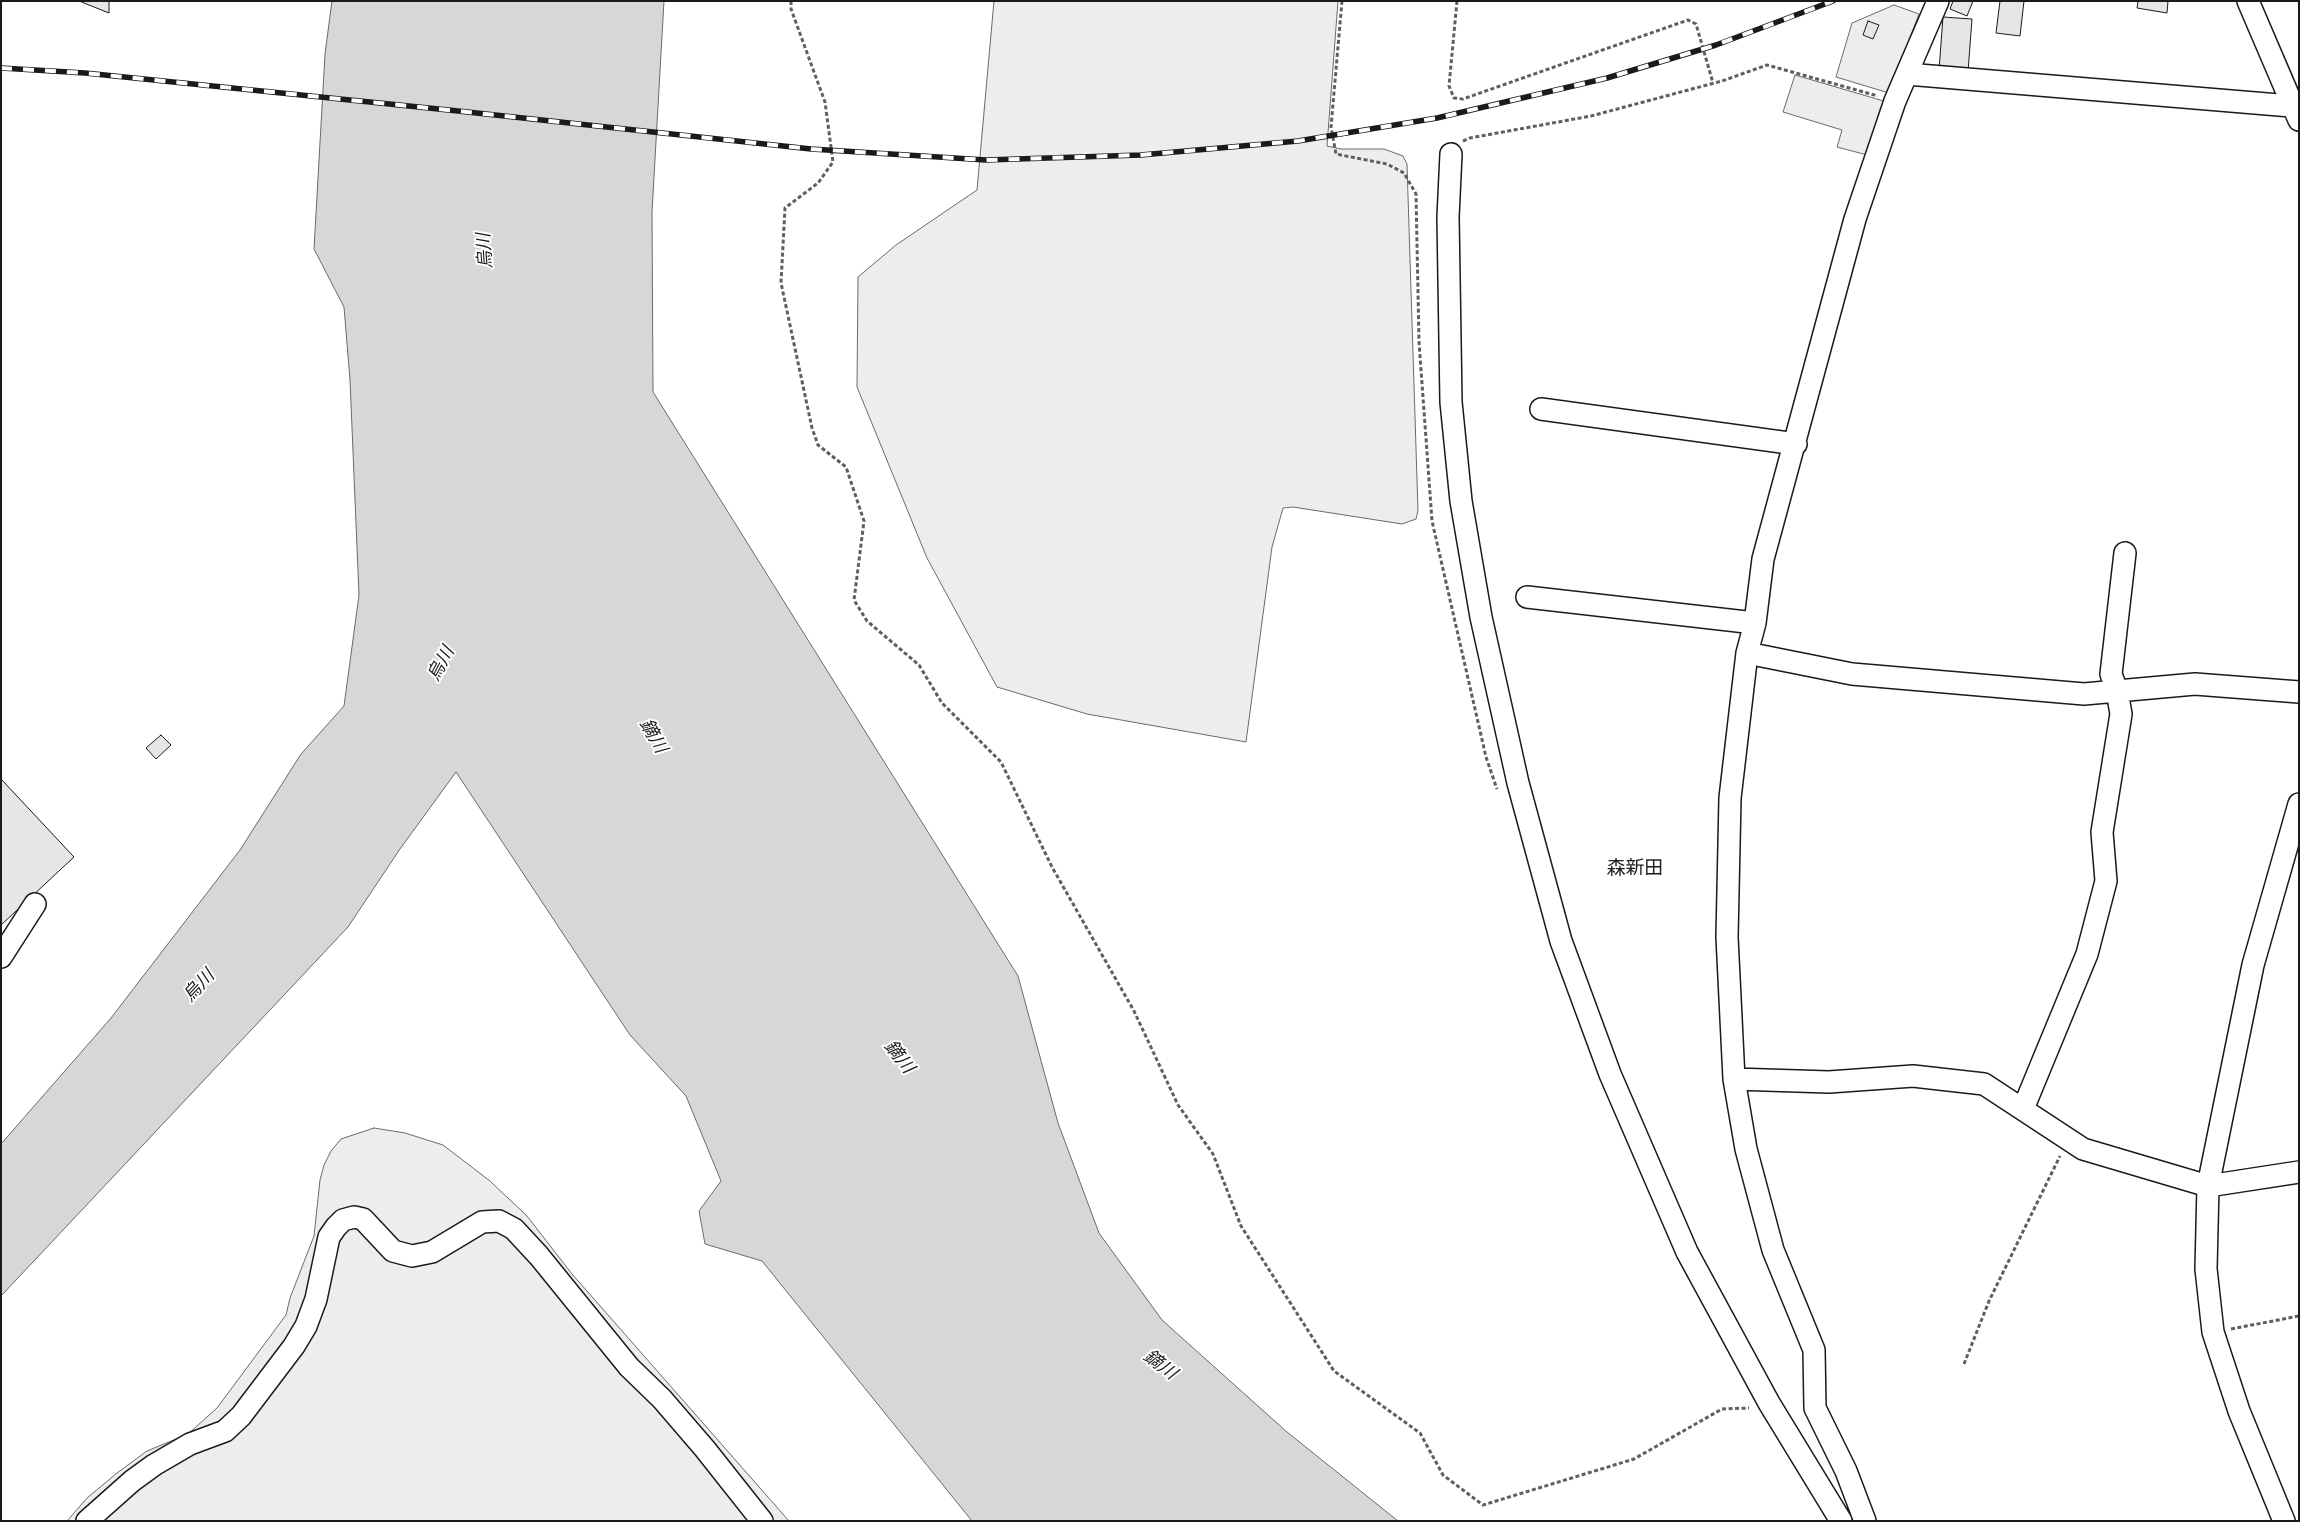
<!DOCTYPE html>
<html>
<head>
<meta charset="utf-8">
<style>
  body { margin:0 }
  #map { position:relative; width:2300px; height:1522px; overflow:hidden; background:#fff; font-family:"Work Sans",sans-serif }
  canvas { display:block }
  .frame { position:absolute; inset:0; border:2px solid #1a1a1a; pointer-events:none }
</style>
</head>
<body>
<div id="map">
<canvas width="2300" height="1522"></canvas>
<div class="frame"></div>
</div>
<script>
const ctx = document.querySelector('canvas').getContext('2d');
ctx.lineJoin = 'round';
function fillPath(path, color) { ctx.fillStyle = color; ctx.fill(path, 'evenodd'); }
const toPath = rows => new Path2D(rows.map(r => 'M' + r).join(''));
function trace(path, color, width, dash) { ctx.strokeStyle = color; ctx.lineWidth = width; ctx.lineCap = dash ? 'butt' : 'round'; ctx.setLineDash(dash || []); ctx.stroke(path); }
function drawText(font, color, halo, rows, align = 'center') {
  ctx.font = font + ' "Work Sans","Noto Sans JP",sans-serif'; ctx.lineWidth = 4; ctx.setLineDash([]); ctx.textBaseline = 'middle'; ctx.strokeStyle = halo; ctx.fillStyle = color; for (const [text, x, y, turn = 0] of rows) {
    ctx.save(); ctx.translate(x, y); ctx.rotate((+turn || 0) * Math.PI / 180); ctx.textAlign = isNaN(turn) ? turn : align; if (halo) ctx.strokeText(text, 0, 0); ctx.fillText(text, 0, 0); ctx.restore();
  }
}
const built = toPath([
  [994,1,1338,1,1327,146,1341,149,1384,149,1403,156,1407,164,1418,511,1416,519,1402,524,1293,507,1283,508,1272,547,1246,742,1087,714,997,687,927,558,857,387,858,277,896,245,977,190,994,1],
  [1894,5,1919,14,1889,93,1836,77,1852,23,1894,5],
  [1795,75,1887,102,1871,156,1837,147,1842,130,1783,112,1795,75],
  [374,1128,405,1133,443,1145,490,1181,527,1216,572,1274,789,1521,67,1521,87,1498,117,1473,147,1451,188,1434,217,1408,286,1315,290,1298,314,1236,320,1180,324,1165,331,1151,341,1139,374,1128]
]);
fillPath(built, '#ededed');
trace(built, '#6a6a6a', 1);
const water = toPath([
  [332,1,664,1,652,212,653,392,1018,976,1058,1123,1099,1233,1162,1320,1287,1432,1398,1521,972,1521,762,1261,705,1244,699,1211,721,1181,686,1096,630,1035,456,772,400,849,348,927,1,1296,1,1144,111,1018,240,850,301,754,344,706,359,595,350,380,344,307,314,249,325,54,332,1]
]);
fillPath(water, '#d7d7d7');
trace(water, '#6a6a6a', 1);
const building = toPath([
  [79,1,109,1,109,13,79,1],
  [1953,1,1973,1,1967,16,1950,9,1953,1],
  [2000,1,2024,1,2020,36,1996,33,2000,1],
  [2138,1,2168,1,2167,13,2137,8,2138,1],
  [1943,17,1972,19,1968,72,1939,70,1943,17],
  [1868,21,1879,25,1873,39,1863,35,1868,21],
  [161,735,171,745,156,759,146,748,161,735],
  [1,779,74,857,1,925,1,779]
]);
fillPath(building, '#e6e6e6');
trace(building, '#1a1a1a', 1);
const minor = toPath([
  [2248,1,2299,120],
  [1907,74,2291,106],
  [1451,154,1448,217,1451,402,1461,501,1481,617,1518,783,1561,941,1610,1074,1687,1252,1769,1403,1841,1521],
  [1541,409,1796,444],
  [1527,597,1755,623],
  [1747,653,1852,674,2084,694,2195,684,2299,692],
  [1,957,35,904],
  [1734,1079,1829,1082,1913,1076,1984,1084,2083,1149,2208,1186,2299,1172],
  [2023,1109,2087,954,2106,881,2102,832,2121,714,2117,691,2111,674,2125,553],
  [87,1521,132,1481,154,1465,190,1444,225,1431,241,1416,294,1346,306,1326,316,1299,329,1237,336,1227,343,1220,354,1217,363,1219,393,1251,412,1256,432,1252,482,1222,499,1221,514,1229,539,1256,629,1367,662,1399,705,1449,762,1521],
  [1865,1521,1846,1471,1815,1408,1814,1350,1773,1250,1746,1149,1734,1079,1727,937,1730,798,1747,653,1755,623,1763,559,1855,219,1895,101,1938,1],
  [2284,1521,2239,1411,2213,1332,2206,1269,2208,1186,2253,965,2299,804]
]);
trace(minor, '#1a1a1a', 24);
trace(toPath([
  [791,1,791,9,825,102,833,162,818,183,785,208,781,283,812,428,818,445,846,467,864,521,854,600,867,621,919,665,942,703,1001,762,1052,867,1134,1011,1178,1105,1213,1154,1241,1226,1334,1371,1420,1433,1443,1475,1483,1505,1634,1459,1722,1409,1749,1408],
  [1342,1,1331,127,1336,154,1387,164,1404,173,1416,194,1419,342,1432,521,1486,757,1497,789],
  [1457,1,1449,86,1454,98,1463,99,1688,20,1696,24,1713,83],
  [1463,141,1470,138,1591,116,1722,81,1767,65,1878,96],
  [2231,1329,2299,1316],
  [1964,1364,1989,1301,2060,1156]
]), '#5f5f5f', 3, [4, 2.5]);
trace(minor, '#fff', 21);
const rail = toPath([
  [1,68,85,73,458,111,811,149,986,160,1141,155,1298,141,1437,118,1607,78,1716,45,1833,1]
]);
trace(rail, '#1a1a1a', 5.5);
trace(rail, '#fff', 4, [11]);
drawText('italic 18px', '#1a1a1a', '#fff', [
  ["烏川",485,251,-94],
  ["烏川",441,664,-62],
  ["鏑川",653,736,60],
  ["烏川",199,986,-47],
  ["鏑川",899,1057,52],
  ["鏑川",1160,1365,37]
]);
drawText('19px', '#1a1a1a', '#fff', [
  ["森新田",1635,868]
]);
</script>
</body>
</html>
